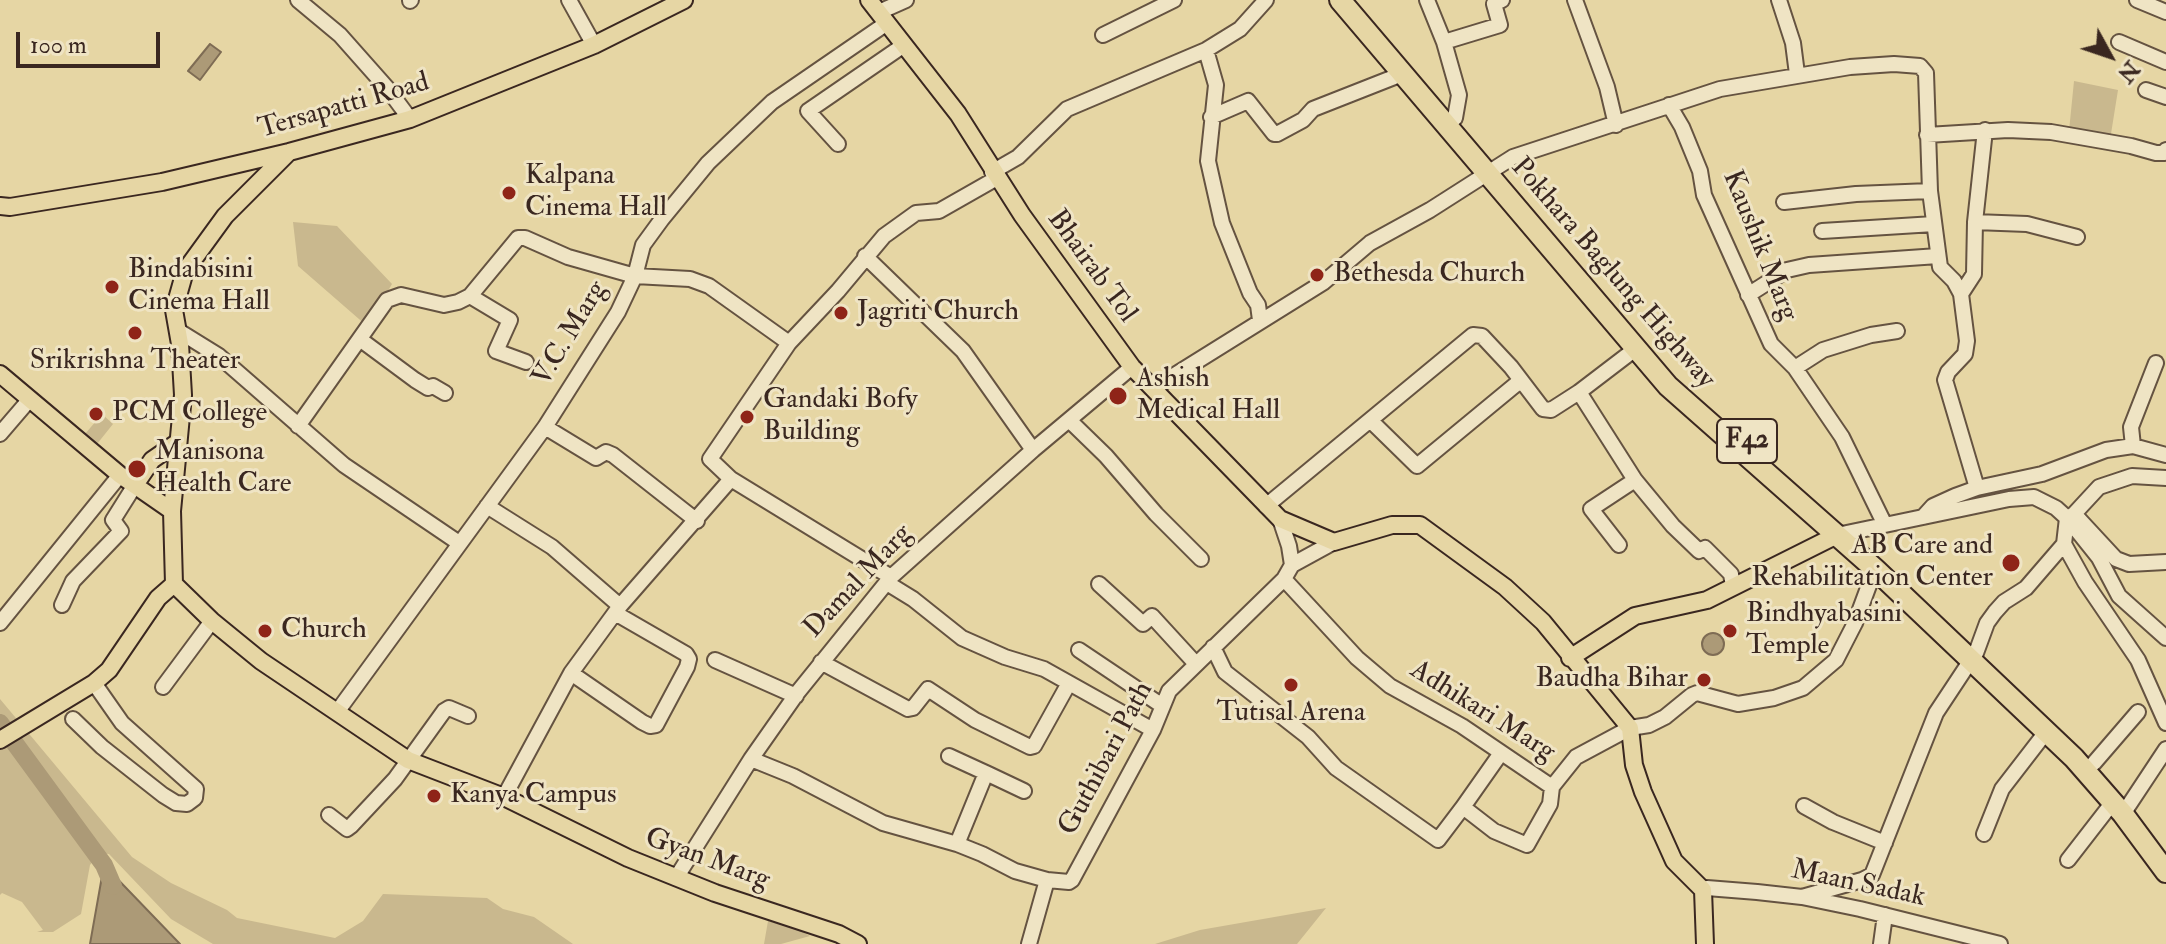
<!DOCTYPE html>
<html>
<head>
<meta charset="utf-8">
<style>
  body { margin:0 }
  #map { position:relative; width:2166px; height:944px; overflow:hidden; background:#e6d6a4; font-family:"IM FELL Double Pica",serif }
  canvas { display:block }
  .north { position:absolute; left:2070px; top:16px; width:80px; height:80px; -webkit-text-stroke:6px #efe4c4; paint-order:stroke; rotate:130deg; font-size:22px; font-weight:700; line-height:32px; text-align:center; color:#3a2720 }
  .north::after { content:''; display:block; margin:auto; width:28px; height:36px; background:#3a2720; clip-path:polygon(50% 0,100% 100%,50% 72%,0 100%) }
  .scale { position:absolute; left:16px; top:32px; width:144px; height:36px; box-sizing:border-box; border:4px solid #3a2720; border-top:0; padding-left:10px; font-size:24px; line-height:28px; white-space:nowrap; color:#3a2720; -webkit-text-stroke:6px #efe4c4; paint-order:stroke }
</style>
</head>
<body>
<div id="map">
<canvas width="2166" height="944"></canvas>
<div class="north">N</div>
<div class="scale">100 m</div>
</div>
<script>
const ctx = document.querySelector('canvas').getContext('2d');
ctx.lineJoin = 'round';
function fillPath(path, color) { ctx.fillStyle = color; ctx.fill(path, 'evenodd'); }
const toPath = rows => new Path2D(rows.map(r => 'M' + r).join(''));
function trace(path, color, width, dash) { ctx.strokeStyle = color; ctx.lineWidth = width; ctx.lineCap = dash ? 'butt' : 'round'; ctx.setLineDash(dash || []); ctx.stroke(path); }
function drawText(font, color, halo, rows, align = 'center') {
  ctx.font = font + ' "IM FELL Double Pica",serif'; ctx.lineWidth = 6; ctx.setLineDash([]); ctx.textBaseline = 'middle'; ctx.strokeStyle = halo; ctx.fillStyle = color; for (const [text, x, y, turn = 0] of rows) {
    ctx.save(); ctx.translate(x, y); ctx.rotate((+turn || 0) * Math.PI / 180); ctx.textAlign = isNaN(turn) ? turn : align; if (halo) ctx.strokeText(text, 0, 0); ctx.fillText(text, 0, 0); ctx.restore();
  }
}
fillPath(toPath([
  [2074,81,2118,90,2110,140,2069,131],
  [293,222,337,226,392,284,367,326,298,266],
  [102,414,113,424,97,444,85,434],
  [0,699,132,857,171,883,227,910,237,918,335,938,363,921,383,894,487,898,503,909,534,917,573,944,213,944,171,919,109,854,100,853,90,865,81,914,53,932,37,932,43,930,22,902,2,893,0,895],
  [1326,908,1297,944,1155,944,1200,930],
  [768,921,795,928,810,936,781,944,764,944]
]), '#c9b88e');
const water = toPath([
  [210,44,221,52,200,80,188,71,210,44],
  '1702 644a11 11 0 1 1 22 0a11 11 0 1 1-22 0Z',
  [104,865,180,944,90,944,104,865]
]);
fillPath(water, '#ac9a77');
trace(water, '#7e6c54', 2);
trace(toPath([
  [0,723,104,865,113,886]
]), '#ac9a77', 18);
const minor = toPath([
  [298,0,340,35,387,88,410,119],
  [569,0,594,45],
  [1427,0,1444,42],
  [1575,0,1607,87,1616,125],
  [1779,0,1793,43,1797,74],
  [2137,0,2166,12],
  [410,1,411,0],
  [879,12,906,0],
  [1103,35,1174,0],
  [2119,42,2166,62],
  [1206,50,1216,85,1208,161,1222,223,1250,293,1258,305,1260,320],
  [2146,90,2166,97],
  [1669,105,1682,127,1700,171,1704,195,1771,344,1795,368,1842,437,1884,523],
  [1211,117,1248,101,1274,134,1277,134,1303,120,1313,109,1402,74],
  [1455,118,1459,95,1444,42,1500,25,1494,4,1502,0],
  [1985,130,1975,222,2027,224,2077,237],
  [1927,135,2008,130,2051,132,2131,146,2156,153,2164,153,2166,150],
  [838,144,808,111,904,45],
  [992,172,1018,157,1067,109,1206,50,1240,29,1266,0],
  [1784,202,1856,194,1930,191],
  [1822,231,1934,224],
  [865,256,963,351,1033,450],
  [1961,294,1974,274,1975,222],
  [1748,295,1787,270,1809,265,1938,256],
  [470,296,510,320,496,351,526,362],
  [177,330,219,356,344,465,459,543],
  [361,340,415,380,428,388,433,386,445,393],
  [1795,368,1823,350,1871,335,1897,331],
  [1154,388,1324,282,1370,243,1430,210,1513,157,1720,89,1850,67,1894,64,1920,66,1926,73,1930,191,1940,267,1954,281,1961,294,1967,341,1965,354,1948,372,1945,380,1977,488],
  [1069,420,1106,456,1156,514,1201,559],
  [1370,420,1417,466,1520,381],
  [298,426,387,300,401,295,444,305,458,302,470,296,518,238,525,238,568,257,635,276,690,279,709,286,789,343],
  [545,427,596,458,606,452,613,455,697,521],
  [0,434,30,399],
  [2133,446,2131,427,2156,363],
  [2166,478,2132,476,2099,487,2074,514,2067,518,2064,544,2085,582,2138,660,2166,723],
  [1635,480,1673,526,1699,551,1705,548,1731,574,1733,586],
  [487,506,552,547,620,606],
  [1266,506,1473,335,1482,336,1511,367,1543,409,1551,410,1579,392],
  [1923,517,1933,506,1955,496,1977,488,2042,474,2106,450,2133,446,2166,455],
  [2078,518,2116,559,2129,564,2166,562],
  [1837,535,2009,499,2034,497,2056,508,2067,518,2099,558,2119,596,2166,638],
  [1619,545,1591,509,1635,480,1579,392,1634,350],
  [1292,565,1334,542],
  [891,577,731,479,710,459,789,343,838,291,884,236,916,213,939,211,997,178],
  [887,583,913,599,962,638,1005,657,1044,669,1153,730],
  [1099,584,1143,624,1152,616,1196,664],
  [62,605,73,581,121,531,113,520,135,485],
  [0,623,120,475],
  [1213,647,1225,672,1308,737,1336,768,1438,840,1463,807,1494,831,1527,845,1550,804,1552,787,1462,726,1390,686,1357,658,1284,579],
  [1079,650,1161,705],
  [1976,653,1987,623,1995,612,2004,602,2026,588,2064,544],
  [715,660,796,696],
  [821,662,908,709,913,708,928,689,975,720,1030,747,1034,746,1069,683],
  [571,673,642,722,650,726,656,725,687,667,689,659,686,654,615,613],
  [163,687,212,621],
  [337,712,545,427,618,312,635,276,643,245,662,219,708,163,772,102,887,23],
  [73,719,102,747,163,795,176,803,187,804,195,798,196,789,122,723,94,683],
  [949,756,986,773],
  [751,759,793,776,883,823,957,844,982,854,1015,871,1047,880],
  [2094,763,2138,712],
  [1552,787,1576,757,1630,728,1649,725,1665,717,1692,695,1697,693,1738,704,1774,698,1803,688,1836,660,1855,623,1875,569],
  [504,797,571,673,620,606,731,479],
  [1804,806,1833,822,1885,843],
  [1463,807,1501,753],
  [2123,814,2166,749],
  [329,815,347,829,351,826,395,779,444,711,449,708,468,716],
  [1984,834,2002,789,2046,732],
  [957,844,986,773,1024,791],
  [2068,860,2113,802],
  [676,878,751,759,798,692,891,577,1033,450,1132,367],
  [1703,890,1707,888,1757,892,1802,897,1860,909,2000,944],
  [1802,897,1862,880,1872,875,1936,713,1971,660],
  [1029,944,1047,880,1069,882,1072,880,1153,730,1169,691,1284,579,1292,565,1289,546,1280,519],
  [1881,944,1885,915]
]);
const major = toPath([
  [869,0,958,114,1022,215,1132,367,1280,519,1334,542,1392,525,1420,525,1505,587,1543,622,1630,728,1634,765,1643,792,1674,861,1703,890,1705,944],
  [0,206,10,207,162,182,289,152,410,119,594,45,684,0],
  [0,374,120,475,172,511],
  [135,485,152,460,178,442],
  [174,584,212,621,261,661,408,760,504,797,628,858,715,893,839,934,858,944],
  [174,584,172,511,183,395,180,344,174,310,185,271,225,216,288,153],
  [1570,658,1635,616,1707,600,1837,535],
  [0,740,94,683,109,670,158,598,174,584]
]);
const highway = toPath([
  [1340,0,1668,386,1875,569,2074,758,2123,814,2166,872]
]);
trace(minor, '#655341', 18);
trace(major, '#3a2720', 20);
trace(highway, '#3a2720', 24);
trace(minor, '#efe4c4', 14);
trace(major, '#e6d6a4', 16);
trace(highway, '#e6d6a4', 20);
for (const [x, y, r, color] of [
  [509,193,8,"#8f2418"],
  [1317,275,8,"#8f2418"],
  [112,287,8,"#8f2418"],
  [841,313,8,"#8f2418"],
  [135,333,8,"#8f2418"],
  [1118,396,10,"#8f2418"],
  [96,414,8,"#8f2418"],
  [747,417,8,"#8f2418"],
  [137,469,10,"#8f2418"],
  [2011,563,10,"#8f2418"],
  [265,631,8,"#8f2418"],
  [1730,631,8,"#8f2418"],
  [1704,680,8,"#8f2418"],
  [1291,685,8,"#8f2418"],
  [434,796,8,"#8f2418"]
]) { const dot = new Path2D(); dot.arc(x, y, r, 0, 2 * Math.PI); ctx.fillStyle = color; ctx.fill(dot); trace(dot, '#efe4c4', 3); }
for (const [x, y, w] of [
  [1747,441,60]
]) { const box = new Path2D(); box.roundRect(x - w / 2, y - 22, w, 44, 6); ctx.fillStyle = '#efe4c4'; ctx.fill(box); trace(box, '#3a2720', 2); }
drawText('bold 26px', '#3a2720', null, [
  ["F42",1747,441]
]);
drawText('28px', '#3a2720', '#efe4c4', [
  ["Tersapatti Road",344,107,-16],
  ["Kaushik Marg",1759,246,68],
  ["Bhairab Tol",1091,267,54],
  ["Pokhara Baglung Highway",1612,274,49],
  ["V.C. Marg",571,334,-59],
  ["Damal Marg",859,582,-47],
  ["Adhikari Marg",1482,712,32],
  ["Guthibari Path",1107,759,-62],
  ["Gyan Marg",707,860,20],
  ["Maan Sadak",1858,885,12]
]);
drawText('28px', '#3a2720', '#efe4c4', [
  ["Kalpana",525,177],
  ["Cinema Hall",525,209],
  ["Bindabisini",128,271],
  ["Cinema Hall",128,303],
  ["Bethesda Church",1333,275],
  ["Jagriti Church",857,313],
  ["Srikrishna Theater",135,362,"center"],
  ["Ashish",1136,380],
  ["Medical Hall",1136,412],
  ["Gandaki Bofy",763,401],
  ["Building",763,433],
  ["PCM College",112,414],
  ["Manisona",155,453],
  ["Health Care",155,485],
  ["AB Care and",1993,547,"right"],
  ["Rehabilitation Center",1993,579,"right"],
  ["Bindhyabasini",1746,615],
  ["Temple",1746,647],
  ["Church",281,631],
  ["Baudha Bihar",1688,680,"right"],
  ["Tutisal Arena",1291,714,"center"],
  ["Kanya Campus",450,796]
], 'left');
</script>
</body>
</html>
